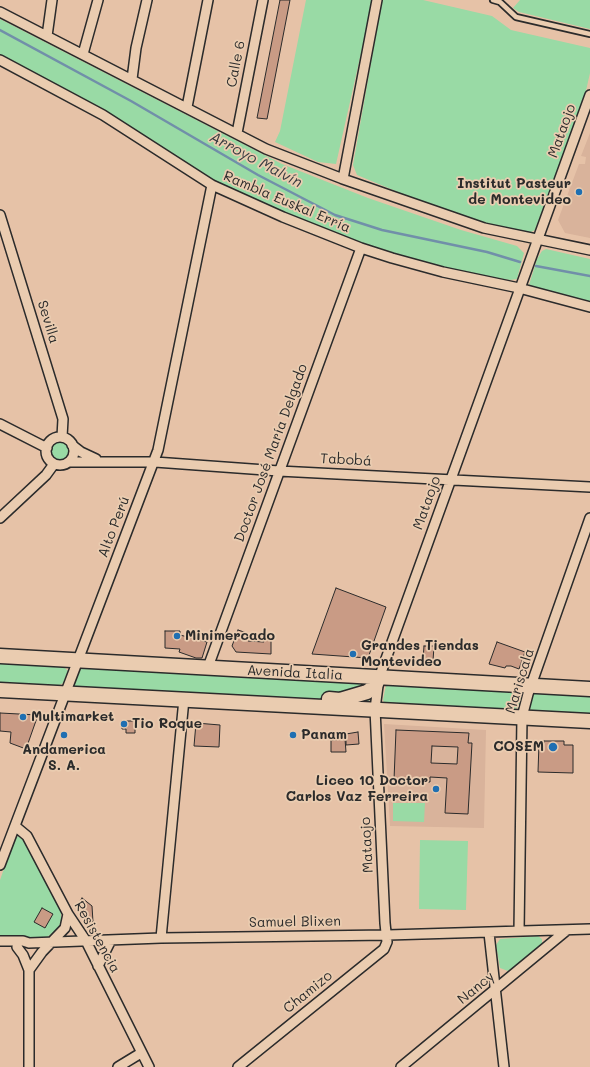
<!DOCTYPE html>
<html>
<head>
<meta charset="utf-8">
<style>
  body { margin:0 }
  canvas { display:block; background:#e6c2a7 }
</style>
</head>
<body>
<canvas width="590" height="1067"></canvas>
<script>
const ctx = document.querySelector('canvas').getContext('2d');
ctx.lineJoin = 'round';
function fillPath(path, color) { ctx.fillStyle = color; ctx.fill(path, 'evenodd'); }
const toPath = rows => new Path2D(rows.map(r => 'M' + r).join(''));
function trace(path, color, width, dash) { ctx.strokeStyle = color; ctx.lineWidth = width; ctx.lineCap = dash ? 'butt' : 'round'; ctx.setLineDash(dash || []); ctx.stroke(path); }
function drawText(font, color, halo, rows, align = 'center') {
  ctx.font = font + ' Mali,sans-serif'; ctx.lineWidth = 3.5; ctx.setLineDash([]); ctx.textBaseline = 'middle'; ctx.strokeStyle = halo; ctx.fillStyle = color; for (const [text, x, y, turn = 0] of rows) {
    ctx.save(); ctx.translate(x, y); ctx.rotate((+turn || 0) * Math.PI / 180); ctx.textAlign = isNaN(turn) ? turn : align; if (halo) ctx.strokeText(text, 0, 0); ctx.fillText(text, 0, 0); ctx.restore();
  }
}
fillPath(toPath([
  [590,133,590,238,565,233,558,220,579,164,585,164,586,157,581,156],
  [384,724,486,730,484,828,390,826]
]), '#d9b39b');
fillPath(toPath([
  [306,0,373,0,336,164,318,162,275,142,280,131],
  [382,0,423,0,492,16,511,30,590,48,590,73,585,95,535,230,527,234,453,215,357,175,353,165],
  [520,0,590,0,590,29,519,12,513,8],
  [0,19,282,164,368,198,461,230,517,246,524,253,517,279,510,280,480,275,432,265,378,249,308,224,205,177,118,120,60,87,0,56],
  [546,249,590,259,590,304,538,289,529,285,537,259,542,251],
  '50 450a10 10 0 1 1 20 0a10 10 0 1 1-20 0Z',
  [0,663,64,667,68,671,63,683,58,686,0,683],
  [83,667,368,683,370,694,369,701,365,703,75,687,74,683,79,669],
  [386,685,517,691,522,697,518,707,514,710,385,704,383,700],
  [537,692,590,695,590,716,531,711,529,706,534,693],
  [393,803,425,803,424,822,393,821],
  [18,836,24,840,61,911,61,921,58,929,47,937,0,938,0,880,14,840],
  [420,840,468,841,466,910,419,909],
  [538,936,542,939,542,945,513,970,508,971,500,968,496,945,500,939]
]), '#99daa5');
trace(toPath([
  [0,30,131,101,258,175,335,215,382,230,487,252,520,262],
  [536,266,590,276]
]), '#718fa9', 2.5);
const building = toPath([
  [280,0,290,0,267,119,257,118,280,0],
  [336,588,386,607,368,658,312,654,336,588],
  [238,630,250,634,248,641,264,642,264,639,271,641,271,654,236,652,232,646,238,630],
  [165,631,180,631,180,635,207,642,202,658,196,658,179,652,180,649,165,648,165,631],
  [497,642,525,652,519,669,511,666,506,666,505,668,489,664,497,642],
  [424,646,434,646,433,661,423,660,424,646],
  [0,713,38,715,26,749,10,743,11,732,0,731,0,713],
  [122,721,135,721,135,733,126,733,126,729,122,729,122,721],
  [196,723,220,725,219,747,194,746,196,723],
  [396,730,469,733,468,743,472,743,468,814,445,813,447,778,430,777,430,782,394,780,396,730],
  [432,746,458,747,457,764,431,763,432,746],
  [358,732,359,744,346,745,346,734,358,732],
  [345,739,346,752,331,752,331,740,345,739],
  [544,741,564,741,564,745,573,745,573,773,538,772,539,743,544,743,544,741],
  [82,898,92,906,93,922,77,906,82,898],
  [42,908,53,914,45,928,34,922,42,908]
]);
fillPath(building, '#c99b85');
trace(building, '#2b2b2b', 1);
const service = toPath([
  [493,0,500,2,516,17,590,34]
]);
const minor = toPath([
  [0,12,266,149,343,179,484,228,590,250],
  [47,36,52,0],
  [83,54,98,0],
  [0,60,103,115,212,185,283,217,361,248,392,258,443,272,519,288,590,307],
  [132,79,136,48,147,0],
  [187,107,208,0],
  [237,133,263,0],
  [343,179,377,0],
  [0,215,63,419,62,437],
  [0,424,47,448],
  '46 451a14 14 0 1 1 28 0a14 14 0 1 1-28 0Z',
  [72,445,81,452,96,459],
  [69,462,155,462,279,471,590,487],
  [0,518,46,475,54,464],
  [208,667,361,248],
  [15,826,27,836,68,914,86,941,149,1067],
  [0,865,158,450,212,185],
  [519,931,522,717,528,694,590,518],
  [489,933,504,1067],
  [161,938,184,699],
  [0,941,23,941,29,943,161,938,388,935,590,929],
  [17,947,23,955,29,970],
  [98,966,111,940],
  [29,1067,29,970,42,952,65,928,68,914],
  [118,1067,141,1053],
  [238,1067,384,949,387,942,385,923,375,709,379,678,590,95],
  [401,1067,567,930]
]);
const primary = toPath([
  [0,656,590,689],
  [0,690,590,721],
  [329,699,340,700,367,692,374,687,379,678]
]);
trace(service, '#2b2b2b', 8);
trace(minor, '#2b2b2b', 12);
trace(primary, '#2b2b2b', 17);
trace(service, '#eaccb0', 4.5);
trace(minor, '#eaccb0', 9);
trace(primary, '#eaccb0', 14);
for (const [x, y, r, color] of [
  [579,192,4,"#1f6fb2"],
  [177,636,4,"#1f6fb2"],
  [353,654,4,"#1f6fb2"],
  [23,717,4,"#1f6fb2"],
  [124,724,4,"#1f6fb2"],
  [64,735,4,"#1f6fb2"],
  [293,735,4,"#1f6fb2"],
  [553,747,5,"#1f6fb2"],
  [436,789,4,"#1f6fb2"]
]) { const dot = new Path2D(); dot.arc(x, y, r, 0, 2 * Math.PI); ctx.fillStyle = color; ctx.fill(dot); trace(dot, '#eaccb0', 1.5); }
drawText('14px', '#2b2b2b', '#eaccb0', [
  ["Calle 6",236,64,-79],
  ["Mataojo",562,131,-70],
  ["Rambla Euskal Erría",287,202,23],
  ["Sevilla",48,322,73],
  ["Doctor José María Delgado",271,453,-70],
  ["Tabobá",346,460,3],
  ["Mataojo",427,503,-70],
  ["Alto Perú",114,527,-69],
  ["Avenida Italia",295,673,3],
  ["Mariscala",520,681,-73],
  ["Mataojo",367,845,-93],
  ["Samuel Blixen",295,922,-1],
  ["Resistencia",97,937,61],
  ["Nancy",476,988,-39],
  ["Chamizo",308,992,-39]
]);
drawText('bold 14px', '#2b2b2b', '#eaccb0', [
  ["Institut Pasteur",571,184,"right"],
  ["de Montevideo",571,200,"right"],
  ["Minimercado",185,636],
  ["Grandes Tiendas",361,646],
  ["Montevideo",361,662],
  ["Multimarket",31,717],
  ["Tio Roque",132,724],
  ["Panam",301,735],
  ["COSEM",544,747,"right"],
  ["Andamerica",64,750,"center"],
  ["S. A.",64,766,"center"],
  ["Liceo 10 Doctor",428,781,"right"],
  ["Carlos Vaz Ferreira",428,797,"right"]
], 'left');
drawText('italic 15px', '#373c40', '#eaccb0', [
  ["Arroyo Malvín",256,160,28]
]);
</script>
</body>
</html>
